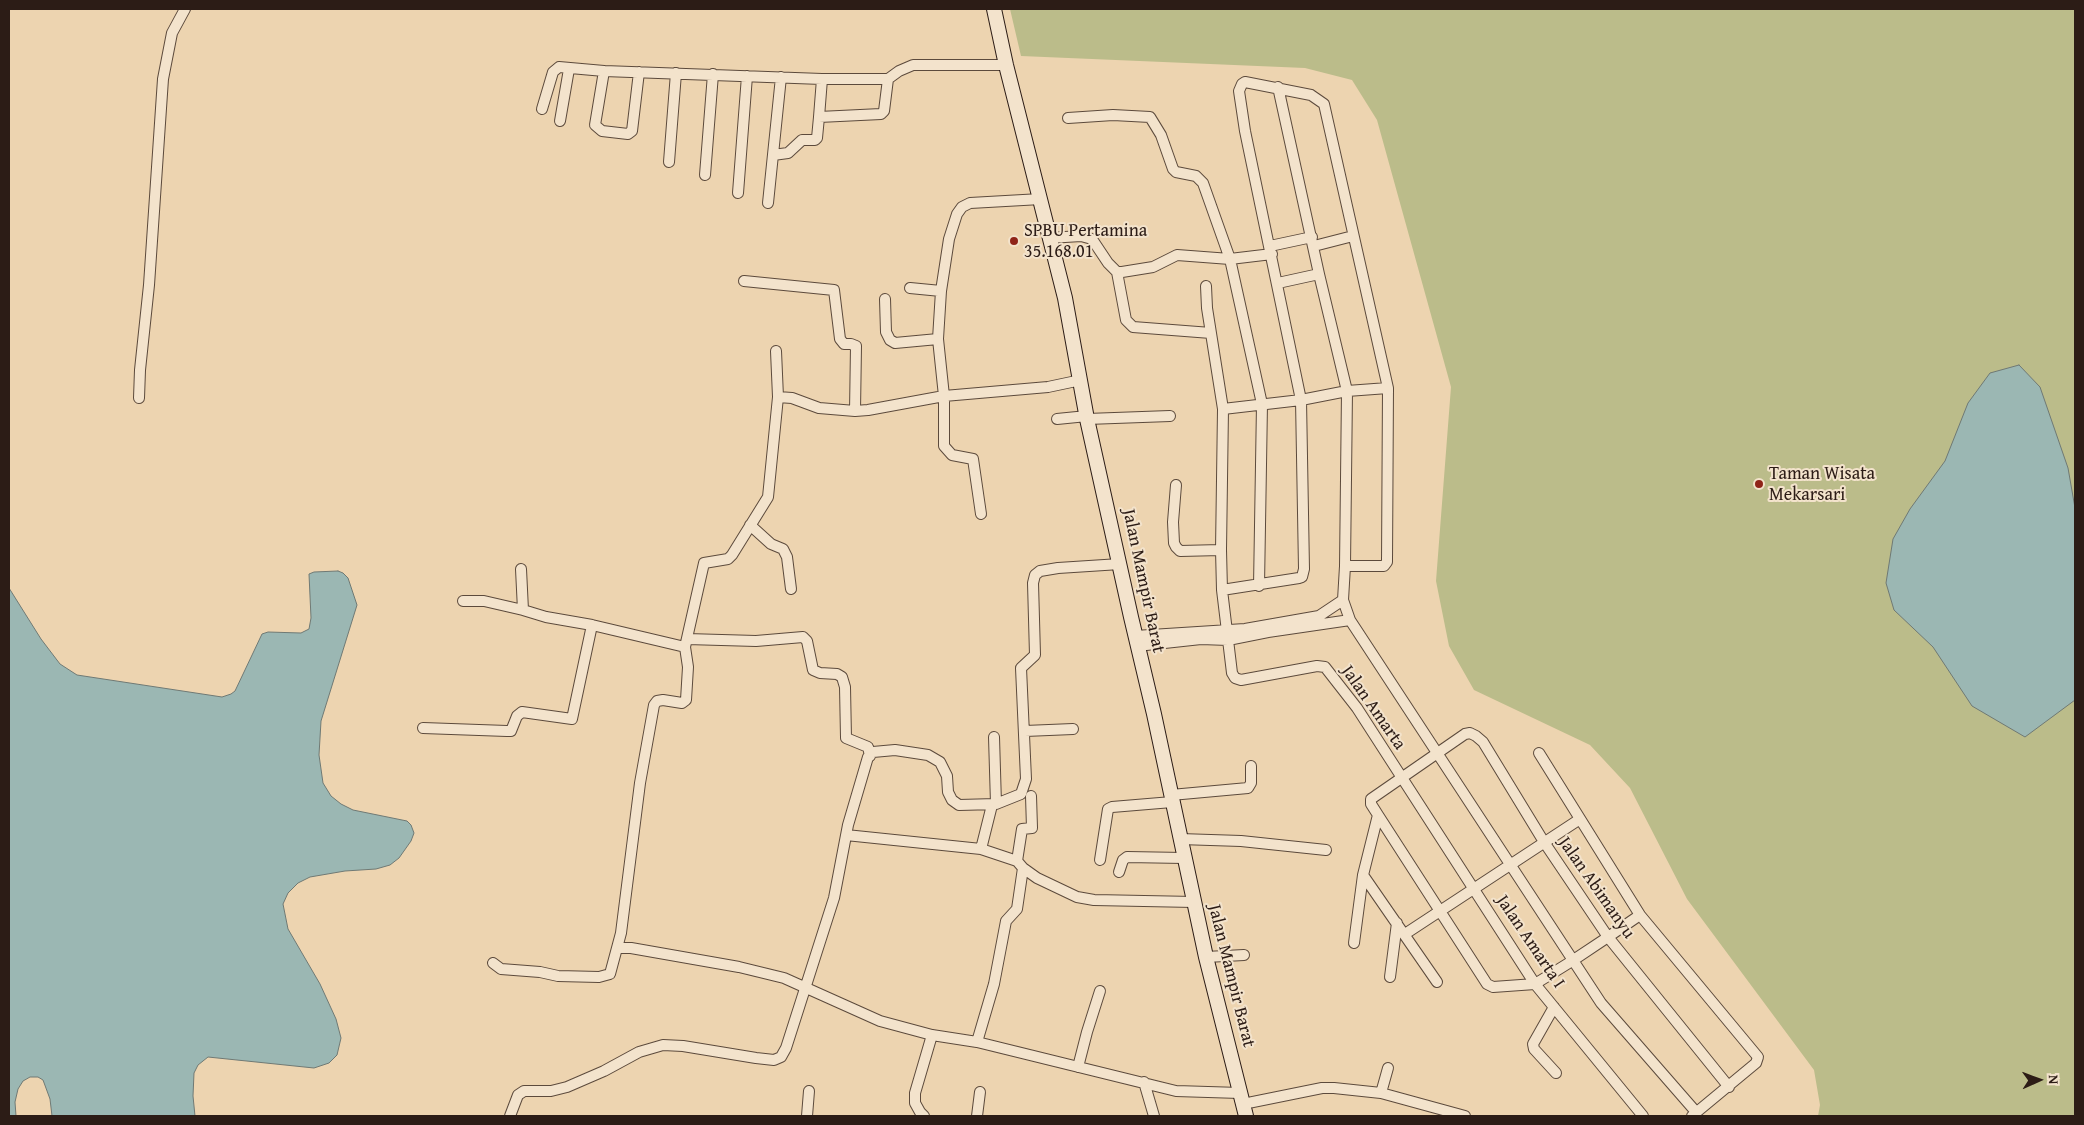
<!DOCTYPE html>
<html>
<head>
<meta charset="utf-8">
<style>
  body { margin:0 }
  #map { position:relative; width:2084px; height:1125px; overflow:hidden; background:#edd4b0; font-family:"Gentium Book Plus",serif }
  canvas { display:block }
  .frame { position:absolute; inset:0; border:10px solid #2c1c16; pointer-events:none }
  .north { position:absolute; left:2014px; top:1055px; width:50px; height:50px; -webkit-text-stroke:4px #f3e3cc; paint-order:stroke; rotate:88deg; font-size:14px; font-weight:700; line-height:20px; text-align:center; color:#2c1c16 }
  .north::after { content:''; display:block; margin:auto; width:18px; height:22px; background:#2c1c16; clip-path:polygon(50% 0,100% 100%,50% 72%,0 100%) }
</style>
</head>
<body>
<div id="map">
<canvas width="2084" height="1125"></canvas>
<div class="frame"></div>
<div class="north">N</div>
</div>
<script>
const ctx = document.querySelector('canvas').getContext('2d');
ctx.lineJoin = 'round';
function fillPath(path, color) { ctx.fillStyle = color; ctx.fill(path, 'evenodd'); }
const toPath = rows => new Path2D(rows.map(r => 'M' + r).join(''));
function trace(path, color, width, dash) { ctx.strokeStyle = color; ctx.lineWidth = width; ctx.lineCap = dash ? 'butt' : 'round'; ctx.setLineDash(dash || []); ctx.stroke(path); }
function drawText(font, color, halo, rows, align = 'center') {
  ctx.font = font + ' "Gentium Book Plus",serif'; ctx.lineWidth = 4; ctx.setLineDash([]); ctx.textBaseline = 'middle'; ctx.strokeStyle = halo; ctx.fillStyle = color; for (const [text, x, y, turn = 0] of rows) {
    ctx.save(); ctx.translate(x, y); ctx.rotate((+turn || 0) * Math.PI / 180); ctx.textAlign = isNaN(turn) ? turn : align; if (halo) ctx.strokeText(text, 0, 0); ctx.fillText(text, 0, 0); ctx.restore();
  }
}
fillPath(toPath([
  [1010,9,2075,9,2075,1116,1818,1116,1820,1105,1814,1070,1687,899,1630,788,1590,745,1474,690,1449,646,1436,581,1451,387,1377,120,1352,80,1305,68,1021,56]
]), '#bbbc8a');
const water = toPath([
  [2019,365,2040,387,2068,468,2075,508,2075,700,2025,737,1972,706,1933,647,1894,610,1886,583,1893,539,1910,509,1945,461,1968,403,1990,373,2019,365],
  [338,571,343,573,348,578,357,605,321,721,319,755,323,783,331,796,341,804,353,810,407,821,411,825,414,833,411,841,399,858,390,865,376,869,345,871,310,877,298,883,288,893,283,904,288,929,320,984,336,1019,341,1038,337,1055,329,1063,314,1068,208,1057,198,1065,194,1073,193,1096,195,1116,52,1116,50,1099,43,1080,38,1077,30,1077,23,1081,18,1089,15,1102,16,1116,9,1116,9,588,41,639,60,664,77,675,222,697,231,694,235,691,262,634,268,632,301,633,309,629,311,618,309,574,314,572,338,571]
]);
fillPath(water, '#9bb7b3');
trace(water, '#6f7974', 1);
const street = toPath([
  [604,71,595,125,602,131,628,134,632,131,639,72],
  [1278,87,1319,274,1347,391,1345,566,1343,600,1350,620,1601,1003,1696,1112],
  [542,109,553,72,559,67,604,71,822,79,888,79,899,71,913,65,1006,65],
  [819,117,822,79],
  [1068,118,1113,115,1150,117,1161,135,1173,169,1176,172,1196,176,1203,183,1230,259,1262,404,1259,586],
  [560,121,569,69],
  [773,155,788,153,802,140,815,140,817,138,819,117,881,114,884,111,888,79],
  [669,162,676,73],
  [705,175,713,74],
  [738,193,747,76],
  [768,203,781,77],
  [1049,238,1081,236,1092,239,1108,263,1117,272,1122,272,1153,267,1177,255,1230,259,1272,254],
  [1270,246,1312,237],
  [1314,246,1353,236],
  [1117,272,1126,320,1133,327,1211,333],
  [744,281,834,290,840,339,844,344,851,344,856,346,855,411,868,410,944,396,1048,387,1081,380],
  [1278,283,1319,274],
  [1206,286,1207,308,1223,409,1221,550,1222,590,1232,673,1235,678,1241,680,1317,666,1325,667,1357,708,1535,984,1643,1116],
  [910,288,941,291],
  [885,299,886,332,890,340,895,343,938,339],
  [778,397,792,398,819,408,855,411],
  [139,398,140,370,149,285,163,79,172,33,185,9],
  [1223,409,1301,400,1347,391,1388,388],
  [1057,419,1087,416],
  [1087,419,1170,416],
  [1176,485,1173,522,1174,543,1176,547,1180,551,1221,550],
  [981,514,973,459,952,455,944,446,944,396,938,339,941,291,949,239,957,214,962,207,970,203,1041,199],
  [750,525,771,544,783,549,787,557,791,589],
  [521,569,523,610,546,617,592,625,685,647],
  [1222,590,1299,578,1302,577,1304,569,1301,400,1245,131,1239,91,1242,84,1245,82,1311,95,1324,104,1388,388,1387,562,1384,566,1345,566],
  [463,601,484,601,523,610],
  [1135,636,1245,629,1319,616,1343,600],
  [687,639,756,641,803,637,807,641,813,670,820,673,837,674,842,677,845,687,846,738,868,747,870,756],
  [1137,646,1201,639,1228,640,1268,632,1350,620],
  [423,728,507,731,511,731,517,716,522,712,572,719,592,625],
  [1025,731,1073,729],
  [994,737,996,804],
  [1539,753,1640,915,1758,1057,1756,1063,1692,1116],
  [1171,795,1248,788,1251,783,1251,766],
  [846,835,981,849,1017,861,1023,868,1037,878,1077,897,1094,900,1194,902],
  [1180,839,1241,841,1326,850],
  [981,849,992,805],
  [1100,860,1108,809,1112,807,1172,802],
  [1017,861,1022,829,1032,828,1031,796],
  [1119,872,1123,860,1127,857,1184,858],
  [1363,875,1437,982],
  [1640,915,1608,937,1572,961,1535,984,1493,987,1487,984,1378,815,1371,804,1371,799,1465,734,1470,733,1476,736,1483,742,1544,842,1608,937,1729,1087],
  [1405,934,1580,819],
  [1354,943,1363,875,1378,815],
  [617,948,631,948,739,967,784,978,880,1021,932,1035,977,1042,1176,1091,1240,1093],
  [1206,957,1244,955],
  [493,963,501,969,540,972,558,976,599,977,610,974,621,933,640,783,654,705,657,701,663,700,682,703,686,700,688,667,685,647,704,563,728,559,732,555,768,497,778,397,776,351],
  [1390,977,1397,923],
  [1554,1007,1533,1044,1534,1049,1556,1073],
  [977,1042,994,984,1006,921,1017,909,1023,868],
  [1078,1067,1087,1032,1100,991],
  [1144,1082,1154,1116],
  [1381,1093,1388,1068],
  [1243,1104,1322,1088,1334,1088,1381,1093,1465,1116],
  [510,1116,518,1095,524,1091,551,1091,567,1087,604,1071,639,1052,663,1045,683,1046,756,1058,774,1060,781,1057,786,1048,834,898,848,825,868,757,873,752,895,750,928,755,940,762,947,776,948,792,952,800,959,805,996,804,1021,794,1026,779,1021,668,1035,655,1033,583,1035,575,1040,571,1058,568,1120,564],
  [807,1116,809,1091],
  [924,1116,920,1112,915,1103,915,1093,932,1035],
  [977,1116,980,1092]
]);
const secondary = toPath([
  [994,9,1006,65,1065,298,1087,419,1131,617,1154,714,1206,957,1246,1116]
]);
trace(street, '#5c4a3c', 12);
trace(secondary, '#2c1c16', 16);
trace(street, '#f3e3cc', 10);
trace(secondary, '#f3e3cc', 14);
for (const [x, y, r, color] of [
  [1014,241,5,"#8f2418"],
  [1759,484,5,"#8f2418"]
]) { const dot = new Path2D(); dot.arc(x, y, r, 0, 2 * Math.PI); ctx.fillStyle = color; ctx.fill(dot); trace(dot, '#f3e3cc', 2); }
drawText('18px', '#2c1c16', '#f3e3cc', [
  ["SPBU Pertamina",1024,231],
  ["35.168.01",1024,252],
  ["Taman Wisata",1769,474],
  ["Mekarsari",1769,495]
], 'left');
drawText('18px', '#2c1c16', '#f3e3cc', [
  ["Jalan Mampir Barat",1143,581,78],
  ["Jalan Amarta",1373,708,55],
  ["Jalan Abimanyu",1596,888,55],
  ["Jalan Amarta I",1530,942,56],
  ["Jalan Mampir Barat",1231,976,76]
]);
</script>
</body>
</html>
